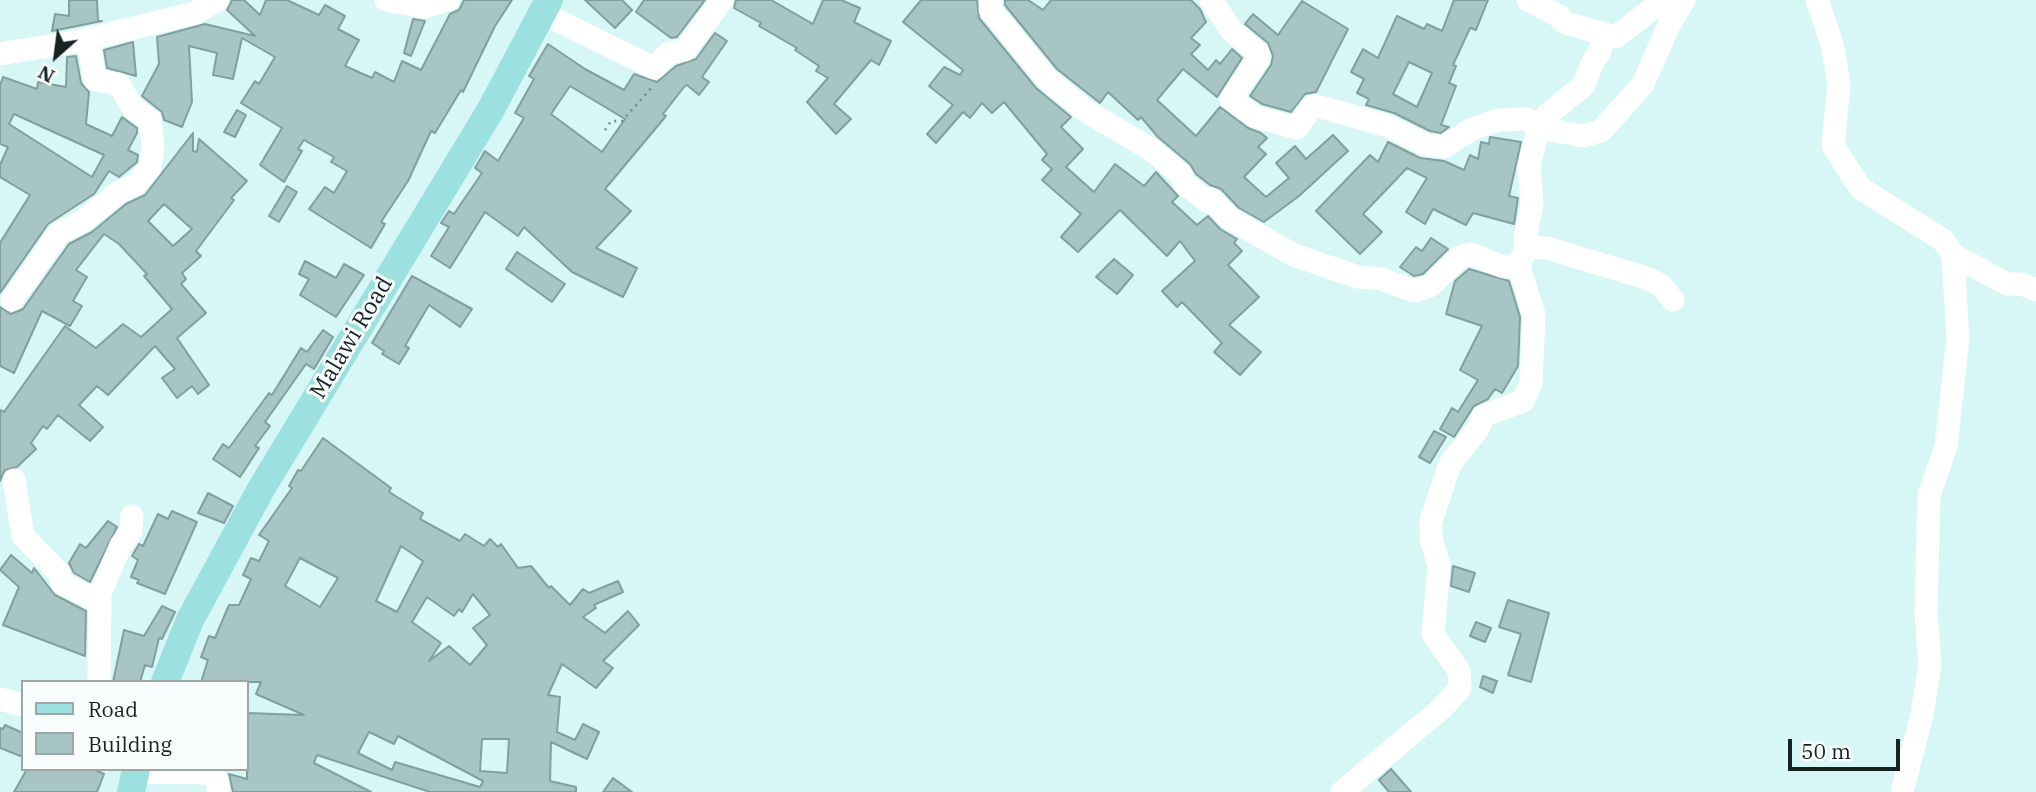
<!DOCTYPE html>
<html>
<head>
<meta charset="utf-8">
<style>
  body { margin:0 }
  #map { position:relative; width:2036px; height:792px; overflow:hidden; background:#d7f7f6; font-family:"IBM Plex Serif",serif }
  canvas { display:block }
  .legend { position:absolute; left:21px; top:680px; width:228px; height:91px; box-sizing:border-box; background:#f8fefe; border:2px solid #9ea6a6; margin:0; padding:9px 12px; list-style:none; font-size:21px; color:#172222 }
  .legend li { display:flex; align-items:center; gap:14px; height:35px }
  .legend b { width:35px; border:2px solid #9ea6a6 }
  .north { position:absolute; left:21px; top:21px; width:70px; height:70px; -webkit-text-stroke:5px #f8fefe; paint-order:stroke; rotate:208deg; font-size:19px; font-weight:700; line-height:28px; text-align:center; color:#172222 }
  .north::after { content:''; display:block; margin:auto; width:24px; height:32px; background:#172222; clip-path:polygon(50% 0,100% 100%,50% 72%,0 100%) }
  .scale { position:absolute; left:1788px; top:739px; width:112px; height:32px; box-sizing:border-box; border:4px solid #172222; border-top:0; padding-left:9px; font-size:21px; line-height:24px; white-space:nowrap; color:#172222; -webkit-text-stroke:5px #f8fefe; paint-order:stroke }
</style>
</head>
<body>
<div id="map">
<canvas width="2036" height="792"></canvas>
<ul class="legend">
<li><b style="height:9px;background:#9de0e0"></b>Road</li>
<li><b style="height:19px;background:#a6c5c4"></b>Building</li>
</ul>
<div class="north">N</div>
<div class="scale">50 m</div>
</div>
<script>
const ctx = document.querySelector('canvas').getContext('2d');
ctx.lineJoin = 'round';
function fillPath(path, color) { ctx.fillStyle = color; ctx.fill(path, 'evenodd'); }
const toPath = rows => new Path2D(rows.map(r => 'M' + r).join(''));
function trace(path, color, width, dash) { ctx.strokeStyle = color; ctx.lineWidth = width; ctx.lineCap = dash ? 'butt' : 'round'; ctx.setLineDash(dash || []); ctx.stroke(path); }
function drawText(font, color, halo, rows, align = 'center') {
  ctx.font = font + ' "IBM Plex Serif",serif'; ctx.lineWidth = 6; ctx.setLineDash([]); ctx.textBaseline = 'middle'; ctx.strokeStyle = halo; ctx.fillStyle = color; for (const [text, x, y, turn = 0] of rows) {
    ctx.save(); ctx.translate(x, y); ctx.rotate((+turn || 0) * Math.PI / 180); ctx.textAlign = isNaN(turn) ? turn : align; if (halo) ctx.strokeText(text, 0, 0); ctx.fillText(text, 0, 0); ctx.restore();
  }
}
const building = toPath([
  [69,0,97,0,98,21,102,21,52,31,55,14,69,16,69,0],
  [232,0,244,0,260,15,266,0,287,0,319,15,325,5,345,16,338,29,359,40,345,66,372,78,375,72,394,82,402,61,421,70,450,14,459,10,464,0,512,0,495,26,463,92,461,90,435,133,431,131,408,181,381,222,385,224,371,248,309,209,325,187,334,193,347,171,331,162,334,157,304,140,298,149,302,151,284,182,260,165,282,128,241,103,255,81,259,84,275,57,242,38,233,79,213,75,217,53,189,46,192,102,182,127,164,120,162,112,142,96,159,64,157,37,205,24,255,36,227,10,232,0],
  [585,0,622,0,632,10,615,28,585,0],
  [644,0,705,0,677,37,671,38,636,12,644,0],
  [736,0,771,0,813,24,823,0,841,0,860,8,854,22,891,41,879,65,871,60,834,104,851,119,836,134,807,102,828,78,816,71,819,66,795,50,797,48,759,26,761,23,734,8,736,0],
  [921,0,977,0,979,18,1036,88,1071,117,1061,127,1083,149,1066,167,1094,192,1115,164,1144,186,1156,172,1178,196,1172,202,1197,225,1208,216,1220,229,1237,239,1234,243,1242,251,1228,265,1259,297,1229,325,1261,352,1240,375,1214,352,1222,343,1182,302,1177,307,1162,291,1195,261,1180,241,1167,256,1120,210,1078,252,1061,237,1081,214,1042,180,1052,169,1042,160,1047,154,1004,102,992,113,982,103,970,118,963,112,936,143,927,134,953,105,929,86,944,67,960,75,963,70,903,22,921,0],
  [1005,0,1028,0,1043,10,1051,0,1191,0,1200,9,1206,22,1191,38,1200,45,1191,54,1208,70,1216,60,1220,64,1232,49,1242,58,1217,97,1183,69,1157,100,1196,136,1220,107,1248,128,1261,133,1267,138,1258,147,1266,154,1244,177,1266,197,1289,178,1276,163,1295,146,1306,159,1333,135,1348,151,1299,196,1264,222,1239,208,1221,189,1210,185,1196,174,1190,164,1158,137,1141,117,1138,120,1108,92,1100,103,1057,69,1005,5,1005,0],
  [1454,0,1488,0,1476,30,1470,28,1453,65,1456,66,1449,83,1456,86,1441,125,1449,127,1441,133,1430,131,1394,113,1366,105,1369,99,1357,93,1364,79,1351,72,1363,49,1378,58,1397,16,1424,29,1427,24,1442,31,1454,0],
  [1409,62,1432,73,1417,107,1393,94,1409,62],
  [1302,1,1348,29,1316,92,1305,94,1291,112,1262,104,1250,96,1271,65,1273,56,1268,43,1245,24,1253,14,1278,35,1302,1],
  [413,19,425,21,411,56,404,53,413,19],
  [715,33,727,41,702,77,709,82,699,95,687,85,684,87,663,114,666,116,605,189,631,211,596,248,637,268,623,297,572,272,524,227,518,236,485,212,450,268,431,256,449,227,441,223,449,211,454,214,482,173,475,168,485,151,498,161,524,118,515,113,534,79,529,76,548,44,585,69,624,90,634,74,657,82,676,66,696,59,715,33],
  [570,86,625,119,602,152,551,114,570,86],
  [133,42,136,76,107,68,104,50,133,42],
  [76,56,81,83,89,92,86,124,112,136,122,117,137,128,137,133,128,150,138,155,137,162,119,177,109,171,94,194,48,224,0,293,0,243,30,195,0,177,0,165,8,147,0,144,0,85,3,77,37,89,38,82,66,87,67,57,76,56],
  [14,114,104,155,92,177,9,124,14,114],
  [237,110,246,115,235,137,224,132,237,110],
  [193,133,193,151,197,152,199,139,247,181,231,198,234,200,196,251,201,256,182,273,186,279,181,284,206,313,177,338,209,385,198,394,192,386,177,398,162,378,175,369,155,346,108,395,97,386,79,405,103,427,90,441,58,415,47,429,43,426,31,443,36,449,17,467,5,470,0,481,0,410,4,412,65,326,96,348,123,324,141,337,172,309,144,276,147,274,119,244,104,234,76,270,87,277,73,301,82,306,70,326,42,311,14,373,0,366,0,307,11,314,23,309,69,244,92,232,126,204,145,195,193,133],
  [164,204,192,229,173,246,148,221,164,204],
  [1490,137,1521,142,1509,196,1518,198,1514,224,1473,213,1466,225,1433,209,1425,224,1406,212,1427,178,1407,168,1363,214,1382,232,1360,254,1316,211,1370,155,1378,162,1388,142,1420,158,1444,161,1464,170,1470,155,1478,159,1481,142,1489,144,1490,137],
  [287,186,297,192,279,222,269,216,287,186],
  [1431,238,1448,249,1423,274,1414,276,1400,267,1416,247,1422,251,1431,238],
  [517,252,565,284,552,302,506,269,517,252],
  [1114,259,1133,275,1117,294,1096,277,1114,259],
  [305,261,336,278,344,264,364,275,336,317,300,295,309,279,299,274,305,261],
  [1469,269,1509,281,1520,317,1518,366,1502,393,1495,389,1488,399,1474,406,1454,437,1440,429,1452,408,1458,412,1478,380,1460,370,1482,326,1446,314,1455,281,1469,269],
  [412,276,472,309,460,327,429,305,405,346,409,348,399,364,382,354,384,351,372,343,412,276],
  [323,330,333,337,314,369,306,364,265,422,270,426,255,446,259,448,240,477,213,459,223,444,229,448,269,393,272,395,301,348,307,352,323,330],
  [1434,431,1446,437,1430,463,1419,457,1434,431],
  [323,438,391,488,389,492,423,513,420,519,460,541,465,534,484,546,490,539,498,547,501,544,518,568,531,566,549,588,551,586,570,605,583,589,589,593,618,581,623,592,594,605,596,608,583,617,605,633,628,611,639,625,603,661,613,668,596,688,562,664,548,695,560,697,557,732,575,740,583,724,599,732,587,759,551,742,550,781,576,787,576,792,430,792,317,755,314,763,371,792,233,792,229,774,247,779,247,713,304,715,256,694,261,682,201,682,208,660,201,657,209,636,215,638,229,605,239,605,251,579,243,575,251,558,259,561,269,541,259,535,292,488,289,486,298,470,301,471,323,438],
  [401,546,423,561,397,612,376,601,401,546],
  [300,558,338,578,320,607,285,586,300,558],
  [473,594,490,615,473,628,487,645,470,665,449,646,429,661,441,643,412,622,427,597,454,616,459,609,462,612,473,594],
  [369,732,394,744,398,736,483,781,480,787,395,762,392,770,358,753,369,732],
  [482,739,509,739,507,773,480,771,482,739],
  [208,493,233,506,224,523,198,513,208,493],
  [172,511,197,522,165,594,137,583,139,580,131,577,138,560,132,556,139,544,143,546,158,514,168,519,172,511],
  [108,521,117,527,90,582,74,573,69,563,80,544,86,548,108,521],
  [11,555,32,573,34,568,55,595,86,611,85,656,3,625,19,587,0,570,11,555],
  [1453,566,1475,573,1469,592,1451,586,1453,566],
  [1508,600,1549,613,1531,682,1508,675,1521,634,1499,627,1508,600],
  [162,606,175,612,162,639,159,638,152,667,145,665,140,682,113,682,124,630,144,636,162,606],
  [1476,622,1491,628,1485,642,1470,636,1476,622],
  [1483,676,1497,681,1493,693,1480,687,1483,676],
  [5,725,23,733,23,757,0,748,0,728,3,729,5,725],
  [27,769,93,769,104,774,97,792,14,792,27,769],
  [1391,769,1411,792,1389,792,1379,780,1391,769],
  [613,778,632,792,603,792,613,778]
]);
fillPath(building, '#a6c5c4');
trace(building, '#819f9e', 2);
trace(toPath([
  [605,130,611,121,622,121,653,86]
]), '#768b8b', 2.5, [2, 5]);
trace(toPath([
  [386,0,424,7,448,0],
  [991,0,990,9,1047,79,1086,111,1152,150,1181,175,1184,183,1208,202,1211,199,1230,219,1294,255,1358,277,1382,279,1414,291,1430,286,1460,257,1470,254,1504,267,1514,267,1521,261,1526,247,1547,248,1646,278,1661,285,1673,300],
  [1211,0,1232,31,1258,53,1259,58,1231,99,1256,117,1297,128,1312,106,1317,106,1388,126,1426,145,1444,147,1472,129,1498,120,1527,119,1539,128,1583,136,1601,131,1643,84,1668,27,1684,0],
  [1528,0,1559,16,1565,23,1616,37,1661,2,1680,4],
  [1817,0,1832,44,1839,84,1833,145,1860,188,1943,240,1953,255,2007,284,2022,284,2036,290],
  [542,13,654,68,669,53,685,50,722,0],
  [0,54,80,41,195,13,218,0],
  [1526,247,1525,239,1532,203,1529,166,1537,134,1547,115,1584,85,1593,61,1600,52,1604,34],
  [12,300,59,233,83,221,119,192,135,185,150,168,153,146,150,120,133,108,119,84,95,80,90,49,80,41],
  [14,480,23,536,59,573,62,583,91,598,100,593],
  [99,682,100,593,121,545,131,531,132,516],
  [0,699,23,705],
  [135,772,208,773,217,780,219,792],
  [1342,792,1442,708,1460,688,1459,671,1433,634,1439,565,1431,539,1431,521,1450,464,1478,429,1483,416,1523,401,1531,383,1534,315,1518,263],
  [1902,792,1922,714,1930,666,1926,612,1929,495,1946,446,1958,338,1953,255]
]), '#fff', 23);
trace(toPath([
  [165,682,190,620,261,489,490,111,549,0],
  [131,792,136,769]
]), '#9de0e0', 28);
drawText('23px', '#172222', '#f8fefe', [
  ["Malawi Road",352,338,-59]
]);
</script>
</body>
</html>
